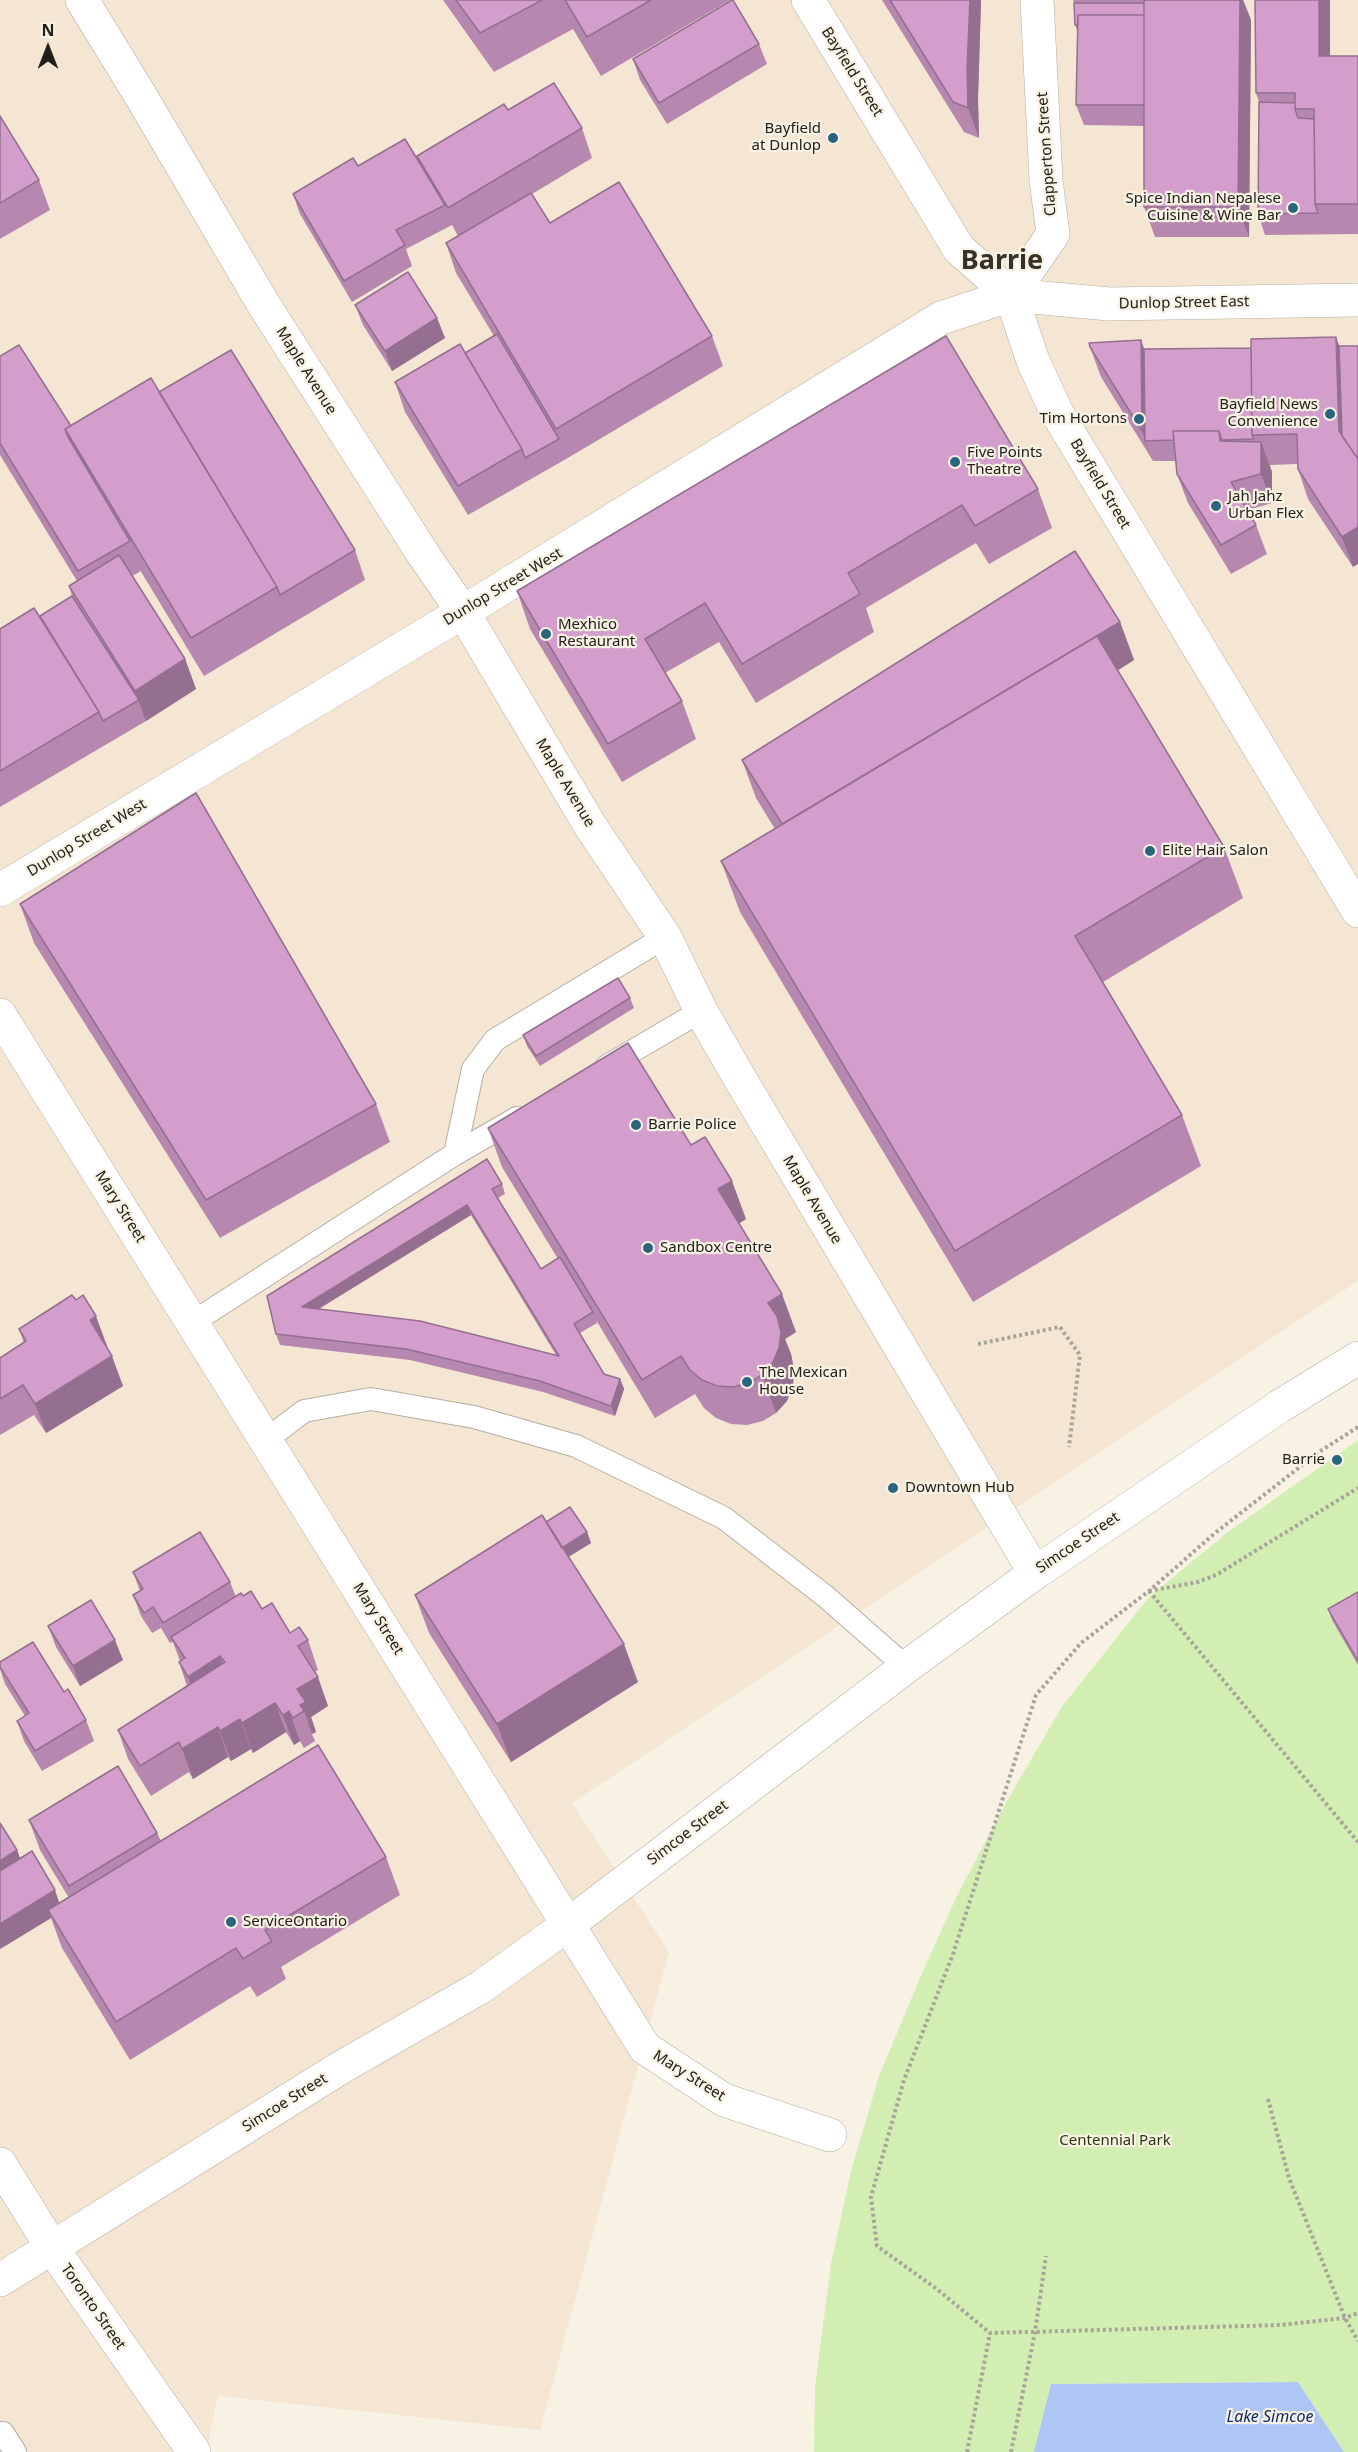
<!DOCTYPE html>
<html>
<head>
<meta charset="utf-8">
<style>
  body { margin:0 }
  #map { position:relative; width:1358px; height:2452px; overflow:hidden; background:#f8f2e4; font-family:"Noto Sans",sans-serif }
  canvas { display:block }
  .north { position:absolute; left:18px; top:18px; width:60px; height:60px; -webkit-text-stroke:4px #f8f2e4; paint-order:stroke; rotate:0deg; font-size:16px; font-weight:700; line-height:24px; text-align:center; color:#22201b }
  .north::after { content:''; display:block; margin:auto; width:21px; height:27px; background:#22201b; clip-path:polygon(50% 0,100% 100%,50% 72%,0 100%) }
</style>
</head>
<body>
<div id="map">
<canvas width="1358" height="2452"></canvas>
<div class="north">N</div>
</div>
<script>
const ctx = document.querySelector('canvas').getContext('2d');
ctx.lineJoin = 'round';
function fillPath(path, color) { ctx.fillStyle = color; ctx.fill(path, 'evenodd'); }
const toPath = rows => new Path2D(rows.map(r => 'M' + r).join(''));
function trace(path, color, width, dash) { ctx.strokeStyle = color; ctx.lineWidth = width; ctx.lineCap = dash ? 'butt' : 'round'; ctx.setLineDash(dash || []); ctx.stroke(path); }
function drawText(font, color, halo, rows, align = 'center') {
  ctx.font = font + ' "Noto Sans",sans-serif'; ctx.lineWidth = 4.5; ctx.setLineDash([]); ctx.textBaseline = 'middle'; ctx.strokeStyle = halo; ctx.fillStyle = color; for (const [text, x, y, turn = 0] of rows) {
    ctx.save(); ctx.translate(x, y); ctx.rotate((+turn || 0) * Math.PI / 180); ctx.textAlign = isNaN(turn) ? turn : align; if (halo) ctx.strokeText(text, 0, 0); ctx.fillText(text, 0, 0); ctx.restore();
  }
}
fillPath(toPath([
  [0,0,1358,0,1358,1281,572,1803,669,1952,540,2430,218,2396,206,2452,0,2452]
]), '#f4e6d3');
fillPath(toPath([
  [1358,1440,1358,2452,1344,2452,1298,2382,1051,2384,1034,2452,814,2452,815,2387,831,2264,851,2171,879,2076,922,1973,956,1898,1006,1803,1061,1708,1149,1597,1228,1532]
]), '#d3eeb2');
fillPath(toPath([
  [1298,2382,1344,2452,1034,2452,1051,2384]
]), '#aec6f4');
const service = toPath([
  [607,1066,701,1011],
  [455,1154,473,1069,495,1040,665,937],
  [193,1322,455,1154,517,1118],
  [266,1440,304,1411,371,1399,474,1417,576,1446,724,1518,825,1596,906,1667],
  [3,2433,15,2452]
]);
const minor = toPath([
  [82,0,142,98,264,305,423,554,463,612,591,827,665,937,701,1011,739,1077,1035,1573],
  [1011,295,1053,234,1046,180,1037,0],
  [0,1015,645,2048,724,2100,830,2135]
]);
const tertiary = toPath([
  [0,2164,53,2249]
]);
const secondary = toPath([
  [808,0,959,249,1011,295,1033,361,1057,413,1358,911],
  [0,890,463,612,941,318,1011,295,1109,304,1358,300],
  [53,2249,194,2452],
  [0,2280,340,2068,481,1987,569,1924,906,1667,1035,1573,1280,1406,1358,1358]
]);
trace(service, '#b5afa2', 24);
trace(minor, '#b5afa2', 34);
trace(tertiary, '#b5afa2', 34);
trace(secondary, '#b5afa2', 34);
trace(toPath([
  [978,1344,1060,1327,1080,1355,1069,1447],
  [1358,1427,1319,1452,1215,1533,1149,1591,1081,1643,1036,1695,953,1954,904,2080,871,2197,877,2246,938,2290,990,2333,1280,2325,1345,2318,1358,2313],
  [1149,1591,1358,1842],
  [1149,1591,1198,1582,1216,1575,1358,1488],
  [1268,2099,1289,2178,1345,2318,1358,2341],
  [967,2452,990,2333],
  [1011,2452,1035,2332,1046,2256]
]), '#a8a499', 4, [3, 3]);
trace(service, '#fff', 22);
trace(minor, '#fff', 33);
trace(tertiary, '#fff', 33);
trace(secondary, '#fff', 33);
fillPath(toPath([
  [443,0,730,0,601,76,573,29,494,72],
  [882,0,981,0,978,99,979,138,964,132],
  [1073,0,1243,0,1251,20,1249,237,1155,237,1144,207,1144,126,1084,125,1076,105,1078,33,1075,25,1074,3],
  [1330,0,1330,56,1358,56,1358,234,1265,235,1258,214,1259,102,1256,93],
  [759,44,767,64,667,124,640,80,633,59],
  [508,110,582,128,592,158,532,194,550,223,712,336,723,366,566,459,468,515,405,412,395,382,465,353,494,336,456,273,446,243,458,236,452,225,406,249,412,266,352,302,300,214,293,194,358,166,420,164,417,156],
  [0,116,39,180,50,210,0,239],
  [355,305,437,318,445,338,392,371,363,325],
  [1336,337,1353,567,1308,499,1298,469,1297,464,1270,465,1272,472,1272,503,1248,510,1256,525,1267,554,1231,574,1188,503,1177,474,1176,461,1153,461,1101,377,1090,347,1144,349,1251,348],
  [0,356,71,426,159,392,355,550,365,580,204,676,140,570,141,571,132,576,185,659,196,689,146,721,0,807,0,629,40,616,72,596,69,586,77,581,0,455],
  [1038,489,1052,528,989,564,976,543,866,608,874,632,756,703,719,642,665,673,682,701,696,739,622,782,530,629,517,591],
  [1120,622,1134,660,1117,671,1224,847,1243,898,1103,982,1182,1115,1201,1166,973,1302,740,912,721,861,775,829,756,798,742,760],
  [20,904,376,1104,390,1142,220,1238,34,943],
  [630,998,634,1008,540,1066,527,1046,523,1035],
  [488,1128,691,1145,746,1219,739,1223,796,1332,785,1339,791,1354,794,1370,793,1386,787,1401,776,1413,763,1421,747,1425,731,1424,716,1418,704,1408,695,1394,655,1418,596,1320,597,1323,580,1333,604,1374,620,1379,624,1389,615,1416,543,1392,410,1360,280,1345,276,1334,267,1296,502,1184,505,1194,498,1198,541,1269,558,1259,502,1167],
  [471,1215,556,1355,319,1309],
  [19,1329,107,1346,107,1347,123,1386,46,1433,34,1415,0,1435,0,1358,24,1343],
  [546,1522,587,1532,591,1543,568,1557,638,1682,511,1762,429,1633,415,1595],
  [133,1572,230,1582,236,1597,243,1596,262,1609,290,1633,308,1640,318,1670,315,1672,328,1706,311,1717,316,1732,312,1734,315,1741,304,1748,300,1741,294,1745,286,1732,253,1753,251,1749,231,1761,228,1757,193,1779,189,1772,151,1796,128,1759,118,1730,187,1686,179,1662,180,1661,173,1642,170,1643,161,1628,152,1633,141,1616,133,1595,140,1591],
  [1358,1592,1358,1665,1332,1620,1328,1609],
  [48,1626,123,1660,80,1686,56,1647],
  [0,1662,64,1692,86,1720,94,1741,42,1771,24,1741,17,1721,25,1716,5,1684,0,1669],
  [29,1820,157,1833,161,1841,386,1857,400,1895,281,1967,286,1979,257,1997,250,1986,130,2060,62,1948,51,1918,0,1949,17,1850,20,1859,59,1903,69,1898,40,1850]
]), '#b688af');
fillPath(toPath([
  [970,0,981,0,978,99,979,138,968,108,967,69],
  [1240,0,1243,0,1251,20,1249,237,1238,207],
  [1319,0,1330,0,1330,86,1319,56],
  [437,318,445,338,392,371,385,351],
  [1336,337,1347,367,1349,451,1339,431],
  [1141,340,1152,370,1145,441,1153,461,1142,431],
  [1261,442,1272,472,1272,503,1261,474],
  [1358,527,1358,564,1353,567,1342,537],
  [1120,622,1134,660,800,869,786,831],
  [185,659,196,689,146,721,135,691],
  [732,1181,746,1219,732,1228,718,1189],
  [467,1205,471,1215,305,1317,302,1307],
  [782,1294,796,1332,785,1339,791,1354,794,1370,793,1386,787,1401,776,1413,762,1375,768,1303],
  [96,1316,107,1346,101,1350,90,1320],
  [112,1356,123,1386,46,1433,35,1404],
  [620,1379,624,1389,615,1416,611,1406],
  [587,1532,591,1543,565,1559,561,1548],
  [115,1640,123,1660,80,1686,73,1666],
  [624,1644,638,1682,511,1762,497,1724],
  [220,1656,231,1686,199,1706,188,1677],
  [318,1677,328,1706,311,1717,316,1732,312,1734,304,1711,300,1705,297,1689],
  [275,1703,286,1732,253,1753,242,1723],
  [289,1711,300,1741,294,1745,283,1715],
  [240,1719,251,1749,231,1761,220,1731],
  [218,1727,228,1757,193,1779,182,1749],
  [17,1850,28,1880,0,1897,0,1861],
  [55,1890,62,1911,48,1910,51,1918,0,1949,0,1924]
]), '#946f8f');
const building = toPath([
  [456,0,542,0,480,33,456,0],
  [565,0,651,0,587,37,565,0],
  [732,0,733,0,759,44,659,103,633,59,732,0],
  [890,0,970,0,967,69,968,108,953,102,890,0],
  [1144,0,1240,0,1238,207,1144,207,1144,0],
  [1255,0,1319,0,1319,56,1358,56,1358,204,1315,204,1314,109,1295,109,1295,93,1256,93,1255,0],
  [1074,3,1144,3,1144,15,1078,15,1078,25,1075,25,1074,3],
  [1078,15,1144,15,1144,105,1076,105,1078,15],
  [554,83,582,128,448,208,417,156,504,104,508,110,554,83],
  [1259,102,1295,103,1295,109,1298,118,1314,119,1315,204,1318,213,1258,214,1259,102],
  [0,116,39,180,0,203,0,116],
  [405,139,445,205,396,230,405,245,344,281,293,194,353,158,358,166,405,139],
  [619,182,712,336,556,429,446,243,531,193,550,223,619,182],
  [408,272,437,318,385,351,355,305,408,272],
  [497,334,559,439,525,458,522,449,465,353,497,334],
  [946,336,1038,489,975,526,962,505,848,573,860,594,742,664,705,603,645,639,682,701,608,744,517,591,946,336],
  [1336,337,1339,431,1358,459,1358,527,1342,537,1298,469,1297,434,1252,435,1251,339,1336,337],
  [1141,340,1142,431,1090,347,1089,343,1141,340],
  [460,344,522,449,458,486,395,382,460,344],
  [19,345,71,426,65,429,68,437,130,541,78,571,0,443,0,356,19,345],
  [1339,346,1358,346,1358,459,1342,436,1339,346],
  [1251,348,1252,435,1254,439,1222,440,1219,431,1173,431,1174,440,1145,441,1144,349,1251,348],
  [231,350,355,550,280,595,277,587,159,392,231,350],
  [151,378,277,587,191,638,65,429,151,378],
  [1173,431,1219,431,1220,441,1261,442,1261,474,1231,482,1256,525,1221,545,1177,474,1173,431],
  [1075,551,1120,622,782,824,742,760,1075,551],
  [119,555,185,659,135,691,69,586,119,555],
  [72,596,139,700,103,721,99,712,40,616,72,596],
  [34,608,99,712,0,771,0,629,34,608],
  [1097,636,1224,847,1075,936,1182,1115,955,1251,721,861,1097,636],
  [196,793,376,1104,206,1200,20,904,196,793],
  [618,978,630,998,536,1056,523,1035,618,978],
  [628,1043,691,1145,705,1137,732,1181,718,1189,782,1294,768,1303,777,1316,781,1332,779,1348,773,1362,762,1375,749,1383,733,1387,717,1386,702,1380,690,1370,681,1356,642,1380,488,1128,628,1043],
  [487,1159,502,1184,492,1189,541,1269,560,1257,593,1312,574,1324,604,1374,620,1379,611,1406,540,1381,406,1349,276,1334,267,1296,487,1159],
  [467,1205,559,1356,420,1321,302,1307,467,1205],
  [72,1295,76,1300,83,1295,96,1316,90,1320,112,1356,35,1404,23,1385,0,1399,0,1358,26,1341,19,1329,72,1295],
  [570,1507,587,1532,562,1548,546,1522,570,1507],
  [542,1515,624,1644,497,1724,415,1595,542,1515],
  [200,1532,230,1582,163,1623,153,1607,144,1613,133,1595,143,1589,133,1572,200,1532],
  [251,1591,262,1609,272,1603,290,1633,299,1627,308,1640,298,1646,318,1677,297,1689,306,1702,300,1705,304,1711,293,1718,289,1711,283,1715,275,1703,242,1723,240,1719,220,1731,218,1727,182,1749,179,1742,140,1766,118,1730,225,1662,220,1656,188,1677,179,1662,185,1658,171,1637,241,1593,243,1596,251,1591],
  [1358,1592,1358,1661,1328,1609,1358,1592],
  [91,1600,115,1640,73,1666,48,1626,91,1600],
  [33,1642,64,1692,68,1689,86,1720,35,1751,17,1721,29,1713,0,1667,0,1662,33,1642],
  [318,1745,386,1857,265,1930,272,1941,243,1959,236,1948,116,2022,48,1910,318,1745],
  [118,1766,157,1833,69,1886,29,1820,118,1766],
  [0,1823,17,1850,0,1861,0,1823],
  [32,1851,55,1890,0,1924,0,1871,32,1851]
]);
fillPath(building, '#d49ecc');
trace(building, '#946f8f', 1.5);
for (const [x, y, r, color] of [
  [833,138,6,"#29657c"],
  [1293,208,6,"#29657c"],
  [1330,414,6,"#29657c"],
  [1139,419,6,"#29657c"],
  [955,462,6,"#29657c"],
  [1216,506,6,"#29657c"],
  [546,634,6,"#29657c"],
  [1150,851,6,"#29657c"],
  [636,1125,6,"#29657c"],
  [648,1248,6,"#29657c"],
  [747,1382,6,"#29657c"],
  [1337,1460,6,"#29657c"],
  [893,1488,6,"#29657c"],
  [231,1922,6,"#29657c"]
]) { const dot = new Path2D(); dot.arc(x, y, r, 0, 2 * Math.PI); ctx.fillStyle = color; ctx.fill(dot); trace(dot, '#f8f2e4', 2); }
drawText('15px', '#22201b', '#f8f2e4', [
  ["Bayfield Street",852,72,58],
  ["Clapperton Street",1047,154,-94],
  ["Dunlop Street East",1184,303,-1],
  ["Maple Avenue",306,371,58],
  ["Bayfield Street",1100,484,59],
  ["Dunlop Street West",503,587,-31],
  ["Maple Avenue",565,783,59],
  ["Dunlop Street West",87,838,-31],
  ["Maple Avenue",812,1200,59],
  ["Mary Street",120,1207,58],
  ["Simcoe Street",1078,1543,-34],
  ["Mary Street",378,1619,58],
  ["Simcoe Street",688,1833,-37],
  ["Mary Street",689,2076,32],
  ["Simcoe Street",285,2103,-32],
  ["Toronto Street",93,2307,55]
]);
drawText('15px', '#22201b', '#f8f2e4', [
  ["Bayfield",821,129,"right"],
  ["at Dunlop",821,146,"right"],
  ["Spice Indian Nepalese",1281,199,"right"],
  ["Cuisine & Wine Bar",1281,216,"right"],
  ["Bayfield News",1318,405,"right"],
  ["Convenience",1318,422,"right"],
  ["Tim Hortons",1127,419,"right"],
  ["Five Points",967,453],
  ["Theatre",967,470],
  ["Jah Jahz",1228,497],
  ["Urban Flex",1228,514],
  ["Mexhico",558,625],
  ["Restaurant",558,642],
  ["Elite Hair Salon",1162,851],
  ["Barrie Police",648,1125],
  ["Sandbox Centre",660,1248],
  ["The Mexican",759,1373],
  ["House",759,1390],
  ["Barrie",1325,1460,"right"],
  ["Downtown Hub",905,1488],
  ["ServiceOntario",243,1922]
], 'left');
drawText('15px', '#28390c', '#f8f2e4', [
  ["Centennial Park",1115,2141]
]);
drawText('italic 16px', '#0d2a6b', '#f8f2e4', [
  ["Lake Simcoe",1270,2417]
]);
drawText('bold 27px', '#373228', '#f8f2e4', [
  ["Barrie",1002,261]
]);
</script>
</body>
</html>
